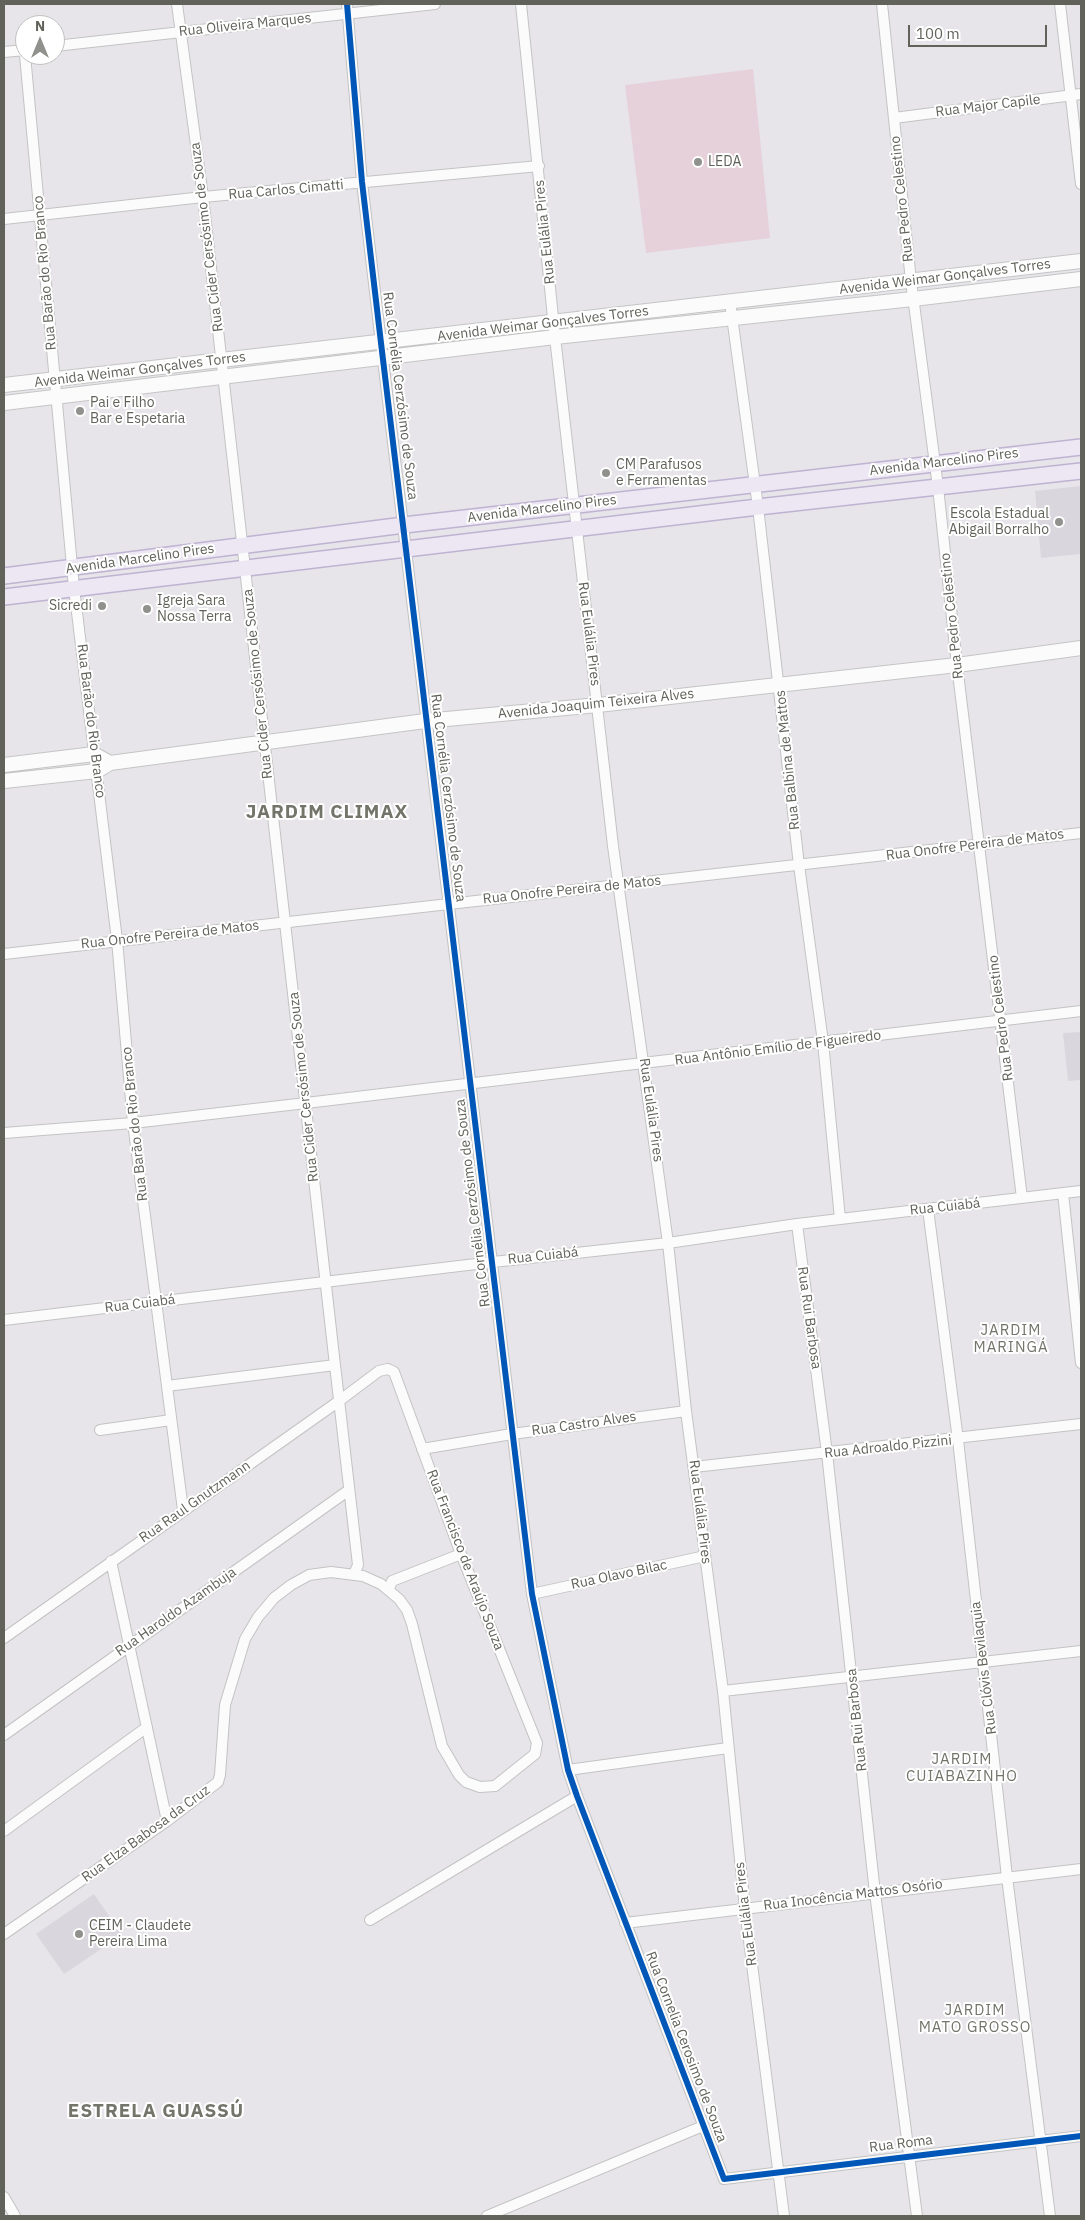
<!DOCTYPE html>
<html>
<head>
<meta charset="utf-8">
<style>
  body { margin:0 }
  #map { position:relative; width:1085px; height:2220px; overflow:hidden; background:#e7e5ea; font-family:"IBM Plex Sans",sans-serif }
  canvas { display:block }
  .frame { position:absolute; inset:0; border:5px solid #61635a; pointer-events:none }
  .north { position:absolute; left:15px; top:15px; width:50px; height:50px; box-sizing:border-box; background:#fff; border:1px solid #c0c1bd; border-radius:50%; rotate:0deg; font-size:14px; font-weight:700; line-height:20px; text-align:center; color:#61635a }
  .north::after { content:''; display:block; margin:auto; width:18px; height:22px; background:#90908c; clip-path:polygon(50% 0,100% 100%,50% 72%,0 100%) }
  .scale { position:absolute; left:908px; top:25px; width:139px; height:22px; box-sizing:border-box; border:2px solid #61635a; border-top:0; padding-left:6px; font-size:15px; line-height:18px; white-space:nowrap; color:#61635a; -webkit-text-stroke:4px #fff; paint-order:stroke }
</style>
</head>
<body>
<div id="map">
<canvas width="1085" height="2220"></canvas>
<div class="frame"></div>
<div class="north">N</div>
<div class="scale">100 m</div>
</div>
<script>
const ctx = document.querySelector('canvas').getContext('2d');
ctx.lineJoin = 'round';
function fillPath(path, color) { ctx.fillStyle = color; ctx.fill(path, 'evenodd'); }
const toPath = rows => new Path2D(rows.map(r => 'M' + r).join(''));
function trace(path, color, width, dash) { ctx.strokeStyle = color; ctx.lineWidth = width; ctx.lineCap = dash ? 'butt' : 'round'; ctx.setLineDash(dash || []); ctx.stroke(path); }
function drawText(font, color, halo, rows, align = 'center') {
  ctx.font = font + ' "IBM Plex Sans",sans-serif'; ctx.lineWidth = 4; ctx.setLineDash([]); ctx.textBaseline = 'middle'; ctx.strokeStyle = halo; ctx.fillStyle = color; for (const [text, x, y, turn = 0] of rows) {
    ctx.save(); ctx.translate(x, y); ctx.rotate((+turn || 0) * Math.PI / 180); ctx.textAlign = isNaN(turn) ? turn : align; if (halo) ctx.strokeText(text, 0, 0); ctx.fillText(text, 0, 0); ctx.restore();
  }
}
fillPath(toPath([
  [1081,486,1081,554,1041,558,1035,491],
  [1081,1032,1081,1080,1068,1081,1063,1033],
  [94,1894,122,1935,64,1974,36,1934]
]), '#dad6de');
fillPath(toPath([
  [753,69,770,238,646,253,625,85]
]), '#e6d0d9');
const street = toPath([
  [177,4,203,197,335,1365,358,1565,354,1574],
  [347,4,362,182,381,343,532,1594,568,1770,577,1796,724,2179,1081,2136],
  [521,4,555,337,613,846,668,1243,686,1411,723,1691,745,1909,784,2216],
  [882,4,911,281,938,487,957,665,1022,1198],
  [1060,4,1081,184],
  [55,46,435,4],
  [4,52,25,50],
  [25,55,74,588,117,940,133,1123,183,1510],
  [894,118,1081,94],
  [4,219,203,197,539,166],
  [730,302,758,507,799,865,823,1042,840,1219],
  [4,954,1081,833],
  [4,1133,133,1123,306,1103,1081,1011],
  [1063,1193,1081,1363],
  [928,1209,958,1440,1007,1877,1050,2216],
  [797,1224,827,1453,875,1893,917,2216],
  [4,1320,493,1262,668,1243,797,1224,1081,1191],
  [167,1386,335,1365],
  [100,1430,171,1420],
  [422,1449,512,1434,686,1411],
  [694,1467,1081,1424],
  [111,1561,167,1821],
  [389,1589,392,1581,461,1554],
  [532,1594,705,1556],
  [4,1638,339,1401,379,1371,388,1369,394,1372,461,1554,537,1743,535,1754,495,1786,480,1787,466,1782,459,1775,442,1746,412,1624,407,1610,399,1599,381,1584,363,1576,331,1572,309,1575,291,1585,274,1598,258,1617,245,1639,225,1705,220,1775,218,1782,167,1821,4,1934],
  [723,1691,1081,1651],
  [4,1735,349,1490],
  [568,1770,728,1748],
  [4,1831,147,1727],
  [370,1920,577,1796],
  [625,1923,1081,1869],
  [4,2197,15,2216],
  [487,2216,703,2126]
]);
const secondary = toPath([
  [4,385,1081,261],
  [4,403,555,337,913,299,1081,279],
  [4,765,94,754,110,763],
  [4,781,97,771,110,763,425,721,598,705,957,665,1081,648]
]);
const primary = toPath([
  [4,576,404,525,1081,447],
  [4,597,758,507,1081,471]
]);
trace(street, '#c3c3c3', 12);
trace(secondary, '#c5c5c5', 16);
trace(primary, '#bfb3d2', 18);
trace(street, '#fbfbfc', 10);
trace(secondary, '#fbfbfc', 14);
trace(primary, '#ece7f2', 15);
trace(toPath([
  [347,4,362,182,381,343,532,1594,568,1770,577,1796,724,2179,1081,2136]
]), '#0057b8', 6);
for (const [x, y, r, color] of [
  [698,162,5,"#90908c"],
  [80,411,5,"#90908c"],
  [606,473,5,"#90908c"],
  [1059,522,5,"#90908c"],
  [102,606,5,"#90908c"],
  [147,609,5,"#90908c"],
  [79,1934,5,"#90908c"]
]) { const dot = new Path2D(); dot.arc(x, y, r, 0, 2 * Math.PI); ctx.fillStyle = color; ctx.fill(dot); trace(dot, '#fff', 2); }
drawText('14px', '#61635a', '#fff', [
  ["Rua Oliveira Marques",245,25,-6],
  ["Rua Major Capile",988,106,-7],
  ["Rua Carlos Cimatti",286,190,-5],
  ["Rua Pedro Celestino",902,199,-96],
  ["Rua Eulália Pires",545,232,-96],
  ["Rua Cider Cersósimo de Souza",207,237,-97],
  ["Rua Barão do Rio Branco",45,273,-95],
  ["Avenida Weimar Gonçalves Torres",945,277,-7],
  ["Avenida Weimar Gonçalves Torres",543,324,-7],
  ["Avenida Weimar Gonçalves Torres",140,370,-7],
  ["Rua Cornélia Cerzósimo de Souza",400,396,83],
  ["Avenida Marcelino Pires",944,462,-7],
  ["Avenida Marcelino Pires",542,509,-7],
  ["Avenida Marcelino Pires",140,559,-8],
  ["Rua Pedro Celestino",952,616,-96],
  ["Rua Eulália Pires",589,634,83],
  ["Rua Cider Cersósimo de Souza",258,684,-96],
  ["Avenida Joaquim Teixeira Alves",596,704,-6],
  ["Rua Barão do Rio Branco",91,721,83],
  ["Rua Balbina de Mattos",788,760,-96],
  ["Rua Cornélia Cerzósimo de Souza",448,798,83],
  ["Rua Onofre Pereira de Matos",975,845,-7],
  ["Rua Onofre Pereira de Matos",572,890,-6],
  ["Rua Onofre Pereira de Matos",170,935,-6],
  ["Rua Pedro Celestino",1001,1018,-97],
  ["Rua Antônio Emílio de Figueiredo",778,1048,-7],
  ["Rua Cider Cersósimo de Souza",304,1087,-96],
  ["Rua Eulália Pires",651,1110,82],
  ["Rua Barão do Rio Branco",135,1124,-96],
  ["Rua Cornélia Cerzósimo de Souza",473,1203,-97],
  ["Rua Cuiabá",945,1207,-6],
  ["Rua Cuiabá",543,1256,-6],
  ["Rua Cuiabá",140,1304,-7],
  ["Rua Rui Barbosa",809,1318,82],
  ["Rua Castro Alves",584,1424,-8],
  ["Rua Adroaldo Pizzini",888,1447,-6],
  ["Rua Raul Gnutzmann",195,1502,-35],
  ["Rua Eulália Pires",700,1512,83],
  ["Rua Francisco de Araújo Souza",465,1560,69],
  ["Rua Olavo Bilac",619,1575,-12],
  ["Rua Haroldo Azambuja",176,1612,-35],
  ["Rua Clóvis Bevilaquia",984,1668,-97],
  ["Rua Rui Barbosa",857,1720,-96],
  ["Rua Elza Babosa da Cruz",146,1834,-36],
  ["Rua Inocência Mattos Osório",853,1895,-7],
  ["Rua Eulália Pires",746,1914,-97],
  ["Rua Cornelia Cerosimo de Souza",686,2047,69],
  ["Rua Roma",901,2144,-7]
]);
drawText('14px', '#61635a', '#fff', [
  ["LEDA",708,162],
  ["Pai e Filho",90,403],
  ["Bar e Espetaria",90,419],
  ["CM Parafusos",616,465],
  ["e Ferramentas",616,481],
  ["Escola Estadual",1049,514,"right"],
  ["Abigail Borralho",1049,530,"right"],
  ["Igreja Sara",157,601],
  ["Nossa Terra",157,617],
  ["Sicredi",92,606,"right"],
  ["CEIM - Claudete",89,1926],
  ["Pereira Lima",89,1942]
], 'left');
ctx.letterSpacing = '1px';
drawText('15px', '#73756b', '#fff', [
  ["JARDIM",1011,1331],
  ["MARINGÁ",1011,1348],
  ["JARDIM",962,1760],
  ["CUIABAZINHO",962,1777],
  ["JARDIM",975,2011],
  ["MATO GROSSO",975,2028]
]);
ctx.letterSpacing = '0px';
ctx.letterSpacing = '1px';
drawText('bold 19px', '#73756b', '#fff', [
  ["JARDIM CLIMAX",327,813],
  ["ESTRELA GUASSÚ",156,2112]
]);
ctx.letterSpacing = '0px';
</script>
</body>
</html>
